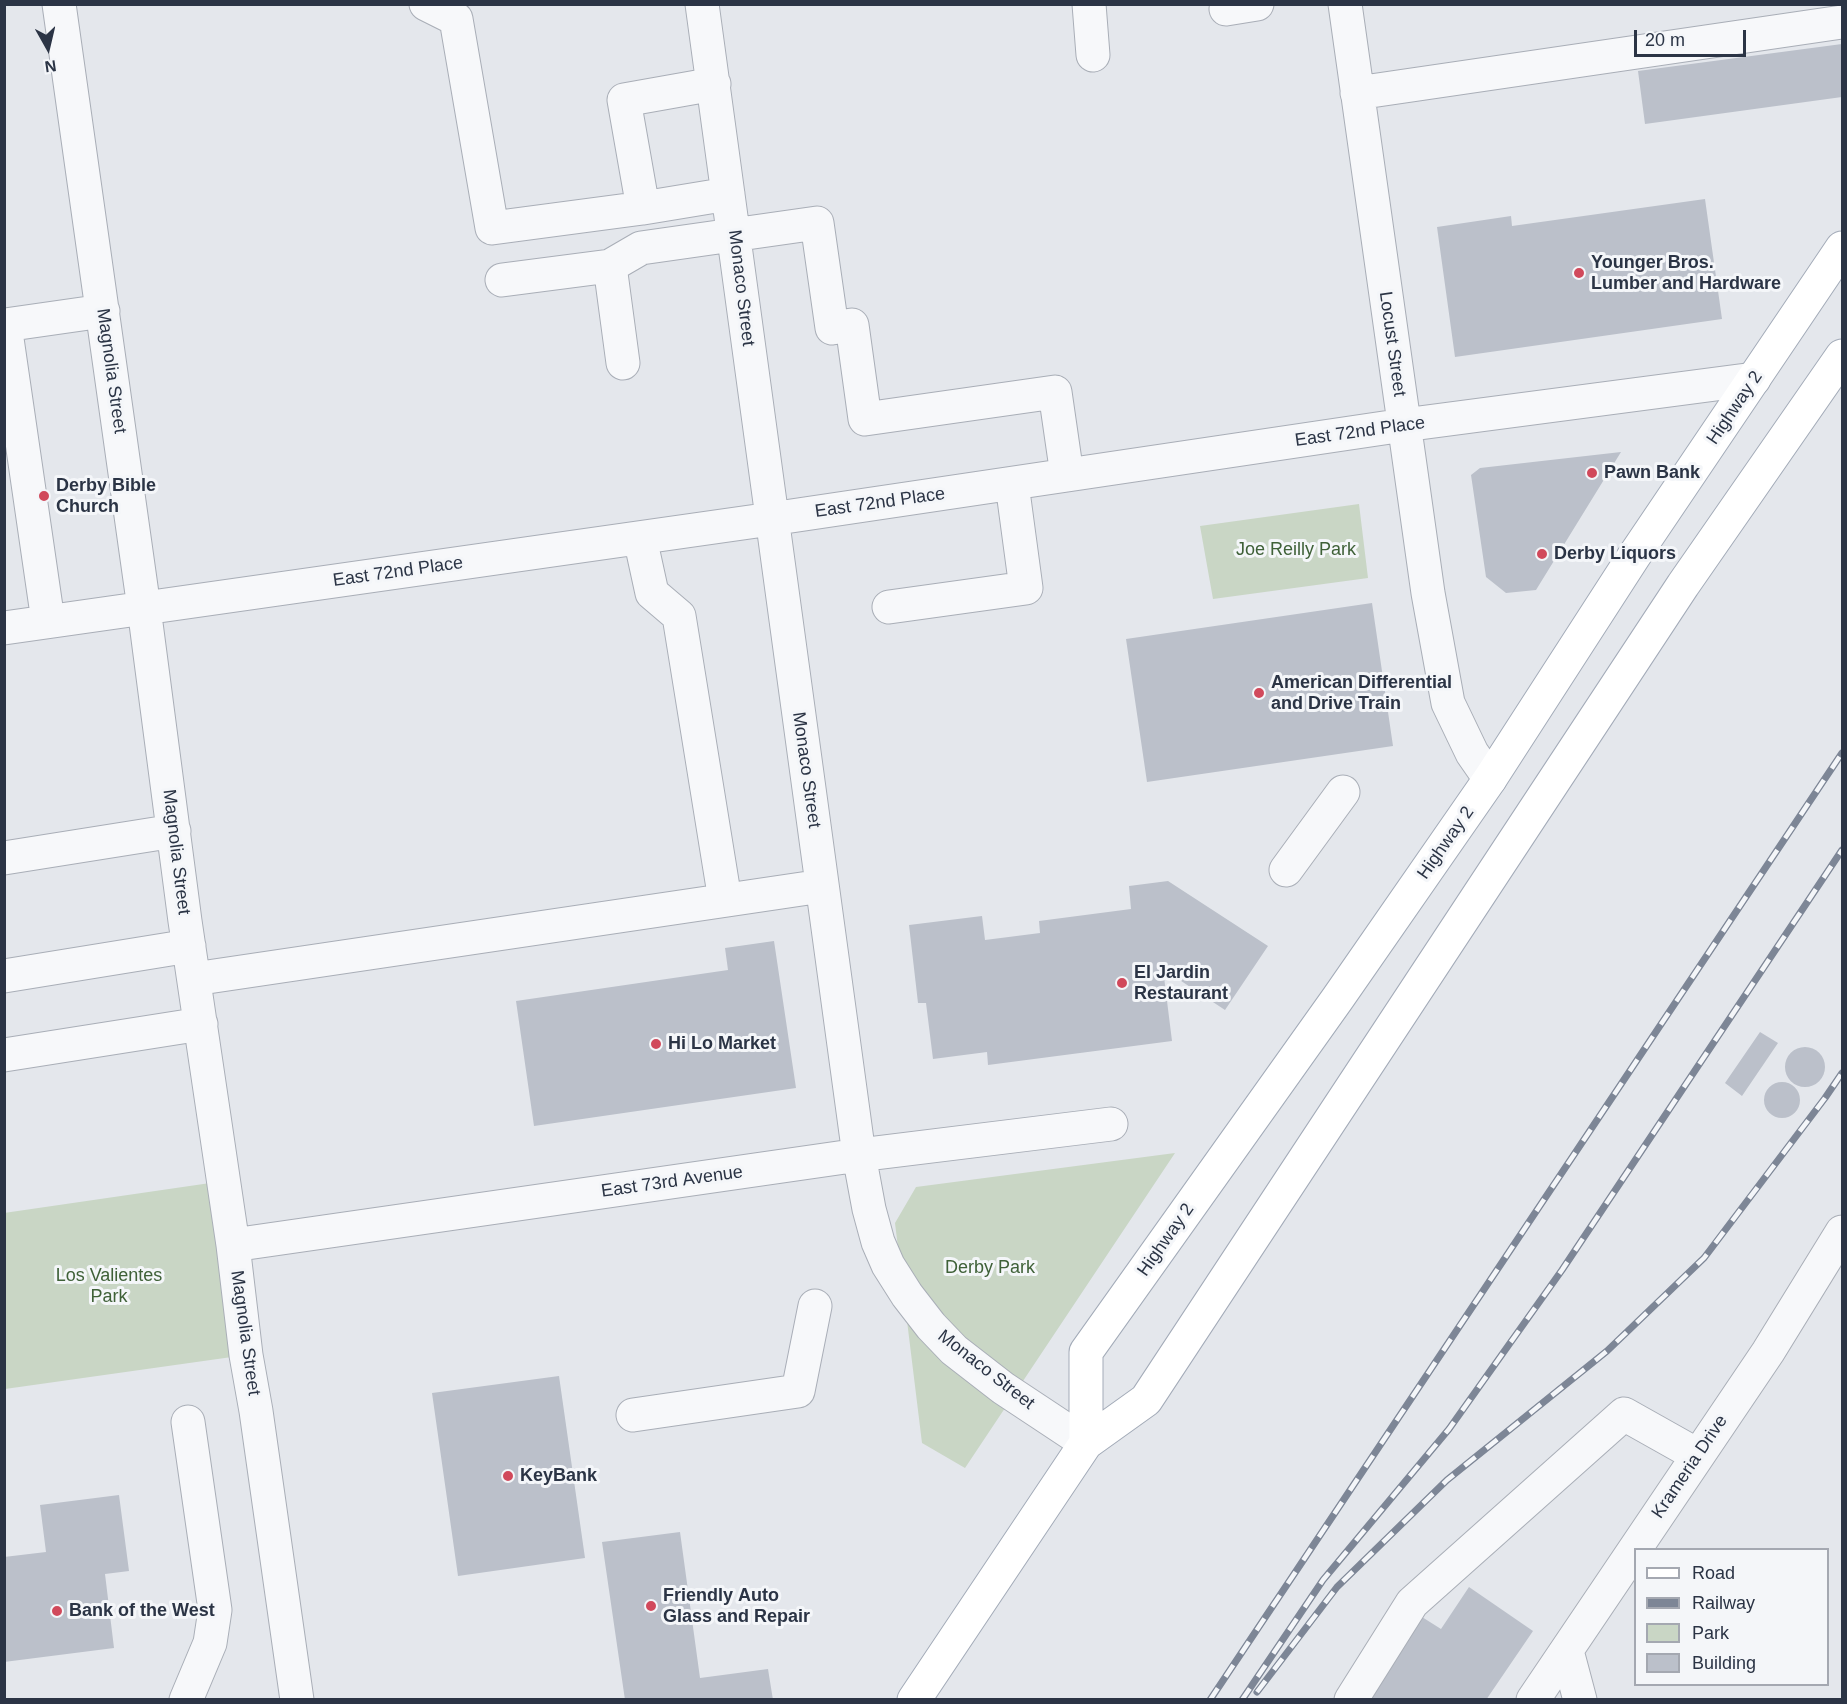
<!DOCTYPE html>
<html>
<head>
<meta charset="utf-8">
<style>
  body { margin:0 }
  #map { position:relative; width:1847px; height:1704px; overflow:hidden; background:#e4e7ec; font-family:Arial,sans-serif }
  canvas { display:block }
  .frame { position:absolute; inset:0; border:6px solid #2b3445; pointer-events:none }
  .legend { position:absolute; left:1634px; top:1548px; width:195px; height:138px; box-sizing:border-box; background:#f4f6f9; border:2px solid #a4a8b1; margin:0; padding:8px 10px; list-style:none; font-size:18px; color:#2b3445 }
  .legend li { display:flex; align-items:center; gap:12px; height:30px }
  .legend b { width:30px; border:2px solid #a4a8b1 }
  .north { position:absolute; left:18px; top:18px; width:60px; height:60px; -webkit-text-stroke:4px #f4f6f9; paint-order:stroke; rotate:172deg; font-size:16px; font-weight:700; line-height:24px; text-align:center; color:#2b3445 }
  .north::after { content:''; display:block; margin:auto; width:21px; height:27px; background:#2b3445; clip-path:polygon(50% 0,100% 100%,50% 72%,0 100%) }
  .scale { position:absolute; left:1634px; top:30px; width:112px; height:27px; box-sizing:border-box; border:3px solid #2b3445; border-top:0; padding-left:8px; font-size:18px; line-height:21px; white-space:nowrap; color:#2b3445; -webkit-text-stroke:4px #f4f6f9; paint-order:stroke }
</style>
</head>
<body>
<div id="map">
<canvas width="1847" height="1704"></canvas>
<div class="frame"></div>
<ul class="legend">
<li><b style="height:8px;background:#fff"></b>Road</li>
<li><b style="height:8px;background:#7d8696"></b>Railway</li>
<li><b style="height:16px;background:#c9d6c5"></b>Park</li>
<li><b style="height:16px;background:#bbc0ca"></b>Building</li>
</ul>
<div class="north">N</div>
<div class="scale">20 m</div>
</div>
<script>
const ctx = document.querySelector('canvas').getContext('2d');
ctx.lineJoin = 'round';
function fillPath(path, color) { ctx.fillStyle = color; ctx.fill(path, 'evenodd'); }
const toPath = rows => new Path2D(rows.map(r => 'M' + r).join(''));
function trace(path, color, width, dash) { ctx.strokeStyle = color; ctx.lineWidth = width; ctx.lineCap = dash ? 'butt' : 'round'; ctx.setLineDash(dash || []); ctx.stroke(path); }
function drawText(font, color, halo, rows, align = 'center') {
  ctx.font = font + ' Arial,sans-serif'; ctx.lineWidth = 6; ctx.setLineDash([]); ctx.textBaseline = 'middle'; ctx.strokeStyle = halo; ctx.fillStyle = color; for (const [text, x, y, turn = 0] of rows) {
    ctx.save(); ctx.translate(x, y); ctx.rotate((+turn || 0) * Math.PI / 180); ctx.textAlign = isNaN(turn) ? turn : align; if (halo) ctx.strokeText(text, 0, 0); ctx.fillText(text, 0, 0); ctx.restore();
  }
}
fillPath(toPath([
  [1359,504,1368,578,1213,599,1200,526],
  [1175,1153,965,1468,922,1443,895,1223,916,1187],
  [224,1181,246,1355,5,1389,4,1213]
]), '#c9d6c5');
fillPath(toPath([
  [1842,44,1842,97,1645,124,1638,71],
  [1705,199,1722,319,1455,357,1437,227,1511,216,1512,226],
  [1621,452,1536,590,1506,593,1486,577,1471,475,1480,468],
  [1372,603,1393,746,1147,782,1126,639],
  [1168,881,1268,946,1225,1010,1163,969,1172,1041,988,1065,987,1052,933,1059,926,1003,918,1003,909,925,982,916,985,940,1040,933,1039,921,1131,909,1129,886],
  [774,941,796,1088,534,1126,516,1001,728,970,725,948],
  [1760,1032,1778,1043,1742,1096,1725,1083],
  '1785 1067a20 20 0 1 1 40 0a20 20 0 1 1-40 0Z',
  '1764 1100a18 18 0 1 1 36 0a18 18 0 1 1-36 0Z',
  [559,1376,585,1558,458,1576,432,1393],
  [119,1495,129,1571,105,1574,114,1648,4,1662,4,1557,46,1552,40,1505],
  [680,1532,700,1678,768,1669,773,1700,625,1700,602,1542],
  [1469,1587,1533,1631,1486,1700,1365,1700,1422,1617,1441,1629]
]), '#bbc0ca');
const minor = toPath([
  [59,4,144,608,185,921,233,1245,246,1355,256,1411,297,1700],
  [426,4,456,19,492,228,643,208],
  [702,4,859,1155,869,1209,878,1242,888,1265,907,1295,931,1326,954,1350,1003,1388,1086,1443],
  [1089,4,1093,55],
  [1345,4,1428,593,1448,703,1472,753,1490,779],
  [1226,9,1257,4],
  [714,84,624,100,643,208,728,194],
  [1357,93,1842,22],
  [502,280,610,266],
  [623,363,610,266,641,248,817,223,832,328,852,325,865,419,1055,392,1067,475],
  [640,538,652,593,679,616,725,900],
  [889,607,1026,588,1012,484],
  [48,621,5,325,103,311],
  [4,628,771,519,1404,425,1754,379],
  [4,858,174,831],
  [1286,870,1343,792],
  [4,976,189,946],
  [194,979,822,886],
  [4,1055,201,1024],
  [233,1245,859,1155,1111,1124],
  [633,1415,798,1391,815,1306],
  [1567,1651,1580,1700],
  [186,1700,210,1643,215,1610,188,1422],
  [1351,1700,1412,1603,1624,1414,1697,1455],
  [1533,1700,1768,1352,1842,1232]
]);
const major = toPath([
  [1086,1443,1086,1352,1338,998,1490,779,1634,556,1842,248],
  [914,1700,1086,1443,1146,1400,1683,585,1842,356]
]);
trace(minor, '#a9aeb7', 35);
trace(major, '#a3abb8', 35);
trace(minor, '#f7f8fa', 33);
trace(major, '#fff', 33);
const rail = toPath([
  [1257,1692,1337,1587,1447,1480,1607,1351,1704,1258,1825,1098,1842,1073],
  [1210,1700,1842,753],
  [1242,1700,1323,1580,1449,1429,1562,1270,1842,850]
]);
trace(rail, '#7d8696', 7);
trace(rail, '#f4f6f9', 4.5, [14]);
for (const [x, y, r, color] of [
  [1579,273,6,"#d1495b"],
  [1592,473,6,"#d1495b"],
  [44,496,6,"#d1495b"],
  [1542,554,6,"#d1495b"],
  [1259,693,6,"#d1495b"],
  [1122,983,6,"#d1495b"],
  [656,1044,6,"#d1495b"],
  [508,1476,6,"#d1495b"],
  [651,1606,6,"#d1495b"],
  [57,1611,6,"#d1495b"]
]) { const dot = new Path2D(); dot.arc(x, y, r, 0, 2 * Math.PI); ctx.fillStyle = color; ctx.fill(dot); trace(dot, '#f4f6f9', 2); }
drawText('bold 18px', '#2b3445', '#f4f6f9', [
  ["Younger Bros.",1591,263],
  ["Lumber and Hardware",1591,284],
  ["Pawn Bank",1604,473],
  ["Derby Bible",56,486],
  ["Church",56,507],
  ["Derby Liquors",1554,554],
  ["American Differential",1271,683],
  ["and Drive Train",1271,704],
  ["El Jardin",1134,973],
  ["Restaurant",1134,994],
  ["Hi Lo Market",668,1044],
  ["KeyBank",520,1476],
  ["Friendly Auto",663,1596],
  ["Glass and Repair",663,1617],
  ["Bank of the West",69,1611]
], 'left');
drawText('18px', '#2b3445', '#f4f6f9', [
  ["Monaco Street",741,288,83],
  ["Locust Street",1392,344,82],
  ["Magnolia Street",111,371,82],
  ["Highway 2",1735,408,-56],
  ["East 72nd Place",1360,432,-8],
  ["East 72nd Place",880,503,-8],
  ["East 72nd Place",398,572,-8],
  ["Monaco Street",806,770,82],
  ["Highway 2",1446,843,-55],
  ["Magnolia Street",176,852,83],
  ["East 73rd Avenue",672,1182,-8],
  ["Highway 2",1166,1240,-55],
  ["Magnolia Street",245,1333,82],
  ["Monaco Street",986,1370,38],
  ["Krameria Drive",1690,1467,-56]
]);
drawText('18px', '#3f6138', '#f4f6f9', [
  ["Joe Reilly Park",1296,550],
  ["Derby Park",990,1268],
  ["Los Valientes",109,1276],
  ["Park",109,1297]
]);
</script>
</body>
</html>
